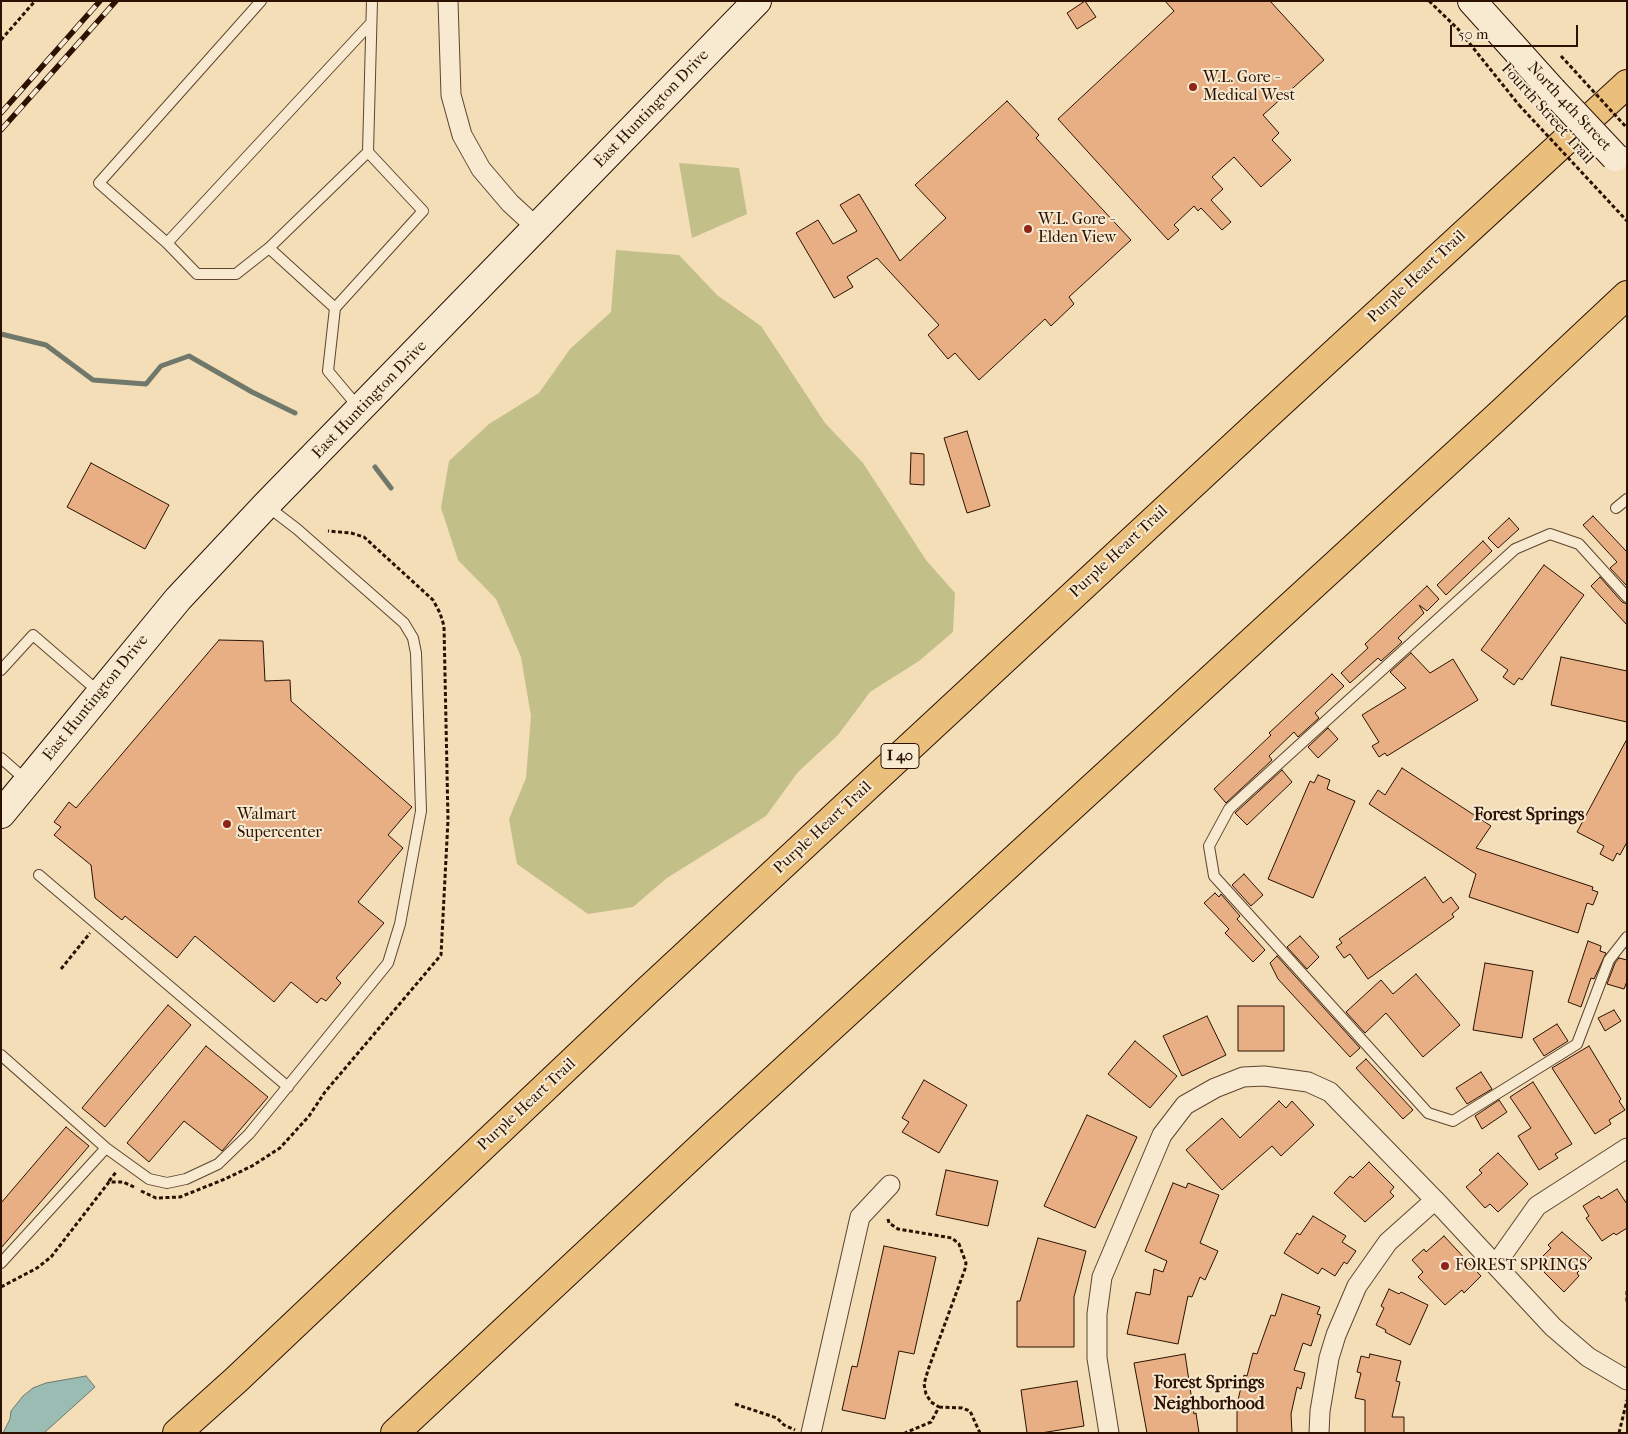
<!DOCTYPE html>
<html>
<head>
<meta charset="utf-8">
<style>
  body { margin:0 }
  #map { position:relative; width:1628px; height:1434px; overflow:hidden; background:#f3deb8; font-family:"IM FELL French Canon",serif }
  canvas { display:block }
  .frame { position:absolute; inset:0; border:2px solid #2c1100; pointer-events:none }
  .scale { position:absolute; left:1450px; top:25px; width:128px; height:22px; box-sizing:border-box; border:2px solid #2c1100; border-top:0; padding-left:6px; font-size:15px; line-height:18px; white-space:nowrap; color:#2c1100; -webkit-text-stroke:4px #f7ead1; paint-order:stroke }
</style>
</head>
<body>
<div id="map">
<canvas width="1628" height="1434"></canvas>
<div class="frame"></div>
<div class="scale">50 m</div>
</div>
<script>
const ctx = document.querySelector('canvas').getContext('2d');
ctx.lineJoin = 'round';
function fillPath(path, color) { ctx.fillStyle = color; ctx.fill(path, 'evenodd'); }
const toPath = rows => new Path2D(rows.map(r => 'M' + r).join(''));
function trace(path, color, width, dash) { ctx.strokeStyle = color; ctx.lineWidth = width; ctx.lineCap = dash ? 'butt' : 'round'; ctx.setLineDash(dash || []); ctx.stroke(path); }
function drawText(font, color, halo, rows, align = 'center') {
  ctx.font = font + ' "IM FELL French Canon",serif'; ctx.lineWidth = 4; ctx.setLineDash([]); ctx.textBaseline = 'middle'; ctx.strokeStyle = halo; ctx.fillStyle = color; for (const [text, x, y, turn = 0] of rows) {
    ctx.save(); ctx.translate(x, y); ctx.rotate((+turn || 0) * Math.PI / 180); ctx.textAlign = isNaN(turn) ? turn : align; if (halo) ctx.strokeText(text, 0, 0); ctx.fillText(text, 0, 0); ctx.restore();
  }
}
fillPath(toPath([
  [679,163,739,168,747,214,692,238],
  [616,250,679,255,717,295,761,326,825,423,863,463,926,560,955,593,953,632,919,661,870,692,838,735,798,772,766,816,667,878,633,907,588,914,517,864,509,819,526,778,531,716,521,657,496,599,458,560,441,508,449,461,489,424,539,393,570,349,611,312]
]), '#c3bf89');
const water = toPath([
  [86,1376,95,1387,44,1433,3,1433,10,1419,11,1411,23,1396,33,1388,46,1383,86,1376]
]);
fillPath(water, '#9bbcb3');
trace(water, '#6f786b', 1);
trace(toPath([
  [1,334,46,345,93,380,146,384,161,366,189,356,252,392,295,413],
  [375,467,391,488]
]), '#6f786b', 5);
const building = toPath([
  [1085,1,1096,17,1077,29,1067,13,1085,1],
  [1165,1,1270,1,1324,60,1263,115,1279,133,1272,140,1291,160,1261,187,1234,157,1212,177,1223,189,1211,200,1231,222,1222,230,1201,208,1198,211,1194,206,1174,225,1179,230,1168,240,1058,119,1174,11,1165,1],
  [1007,101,1039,135,1036,138,1131,240,1069,297,1074,304,1051,326,1045,319,979,380,955,353,948,359,928,335,939,325,877,258,847,277,853,287,834,298,796,233,818,220,833,244,857,231,840,205,859,194,900,261,946,218,915,185,1007,101],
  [967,431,990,506,967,513,944,438,967,431],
  [911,453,924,454,924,485,910,484,911,453],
  [91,463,169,505,145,549,67,507,91,463],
  [1593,516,1627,552,1627,586,1610,568,1617,562,1583,525,1593,516],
  [1509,518,1519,529,1498,548,1488,538,1509,518],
  [1483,541,1492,551,1446,595,1437,585,1483,541],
  [1544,565,1584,595,1522,680,1519,678,1514,685,1503,677,1508,670,1481,650,1544,565],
  [1600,577,1622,602,1627,604,1627,625,1591,586,1600,577],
  [1427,586,1439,599,1427,611,1419,605,1424,613,1398,638,1402,642,1381,661,1378,658,1350,683,1341,673,1368,648,1365,644,1427,586],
  [219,640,263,641,265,681,290,680,291,701,412,807,388,835,403,848,358,902,384,923,336,978,341,983,326,1001,321,998,317,1003,291,982,274,1002,195,936,177,958,125,916,122,920,95,898,91,865,54,835,61,827,54,822,69,802,76,808,219,640],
  [1411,653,1430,673,1453,659,1478,700,1387,756,1385,753,1379,757,1372,746,1379,742,1362,715,1406,688,1390,672,1411,653],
  [1561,657,1627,671,1627,722,1551,705,1561,657],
  [1332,674,1344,686,1315,713,1319,718,1298,737,1294,732,1269,756,1272,760,1226,803,1214,789,1271,735,1269,733,1332,674],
  [1328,728,1338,739,1318,758,1308,747,1328,728],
  [1627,739,1627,842,1620,855,1617,853,1613,861,1600,854,1604,846,1577,832,1627,739],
  [1402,768,1491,826,1476,848,1593,887,1592,890,1598,892,1593,905,1587,903,1578,933,1469,897,1476,874,1369,804,1378,790,1385,795,1402,768],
  [1282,770,1292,782,1247,825,1235,813,1282,770],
  [1318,775,1330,780,1327,789,1355,801,1313,898,1268,879,1310,781,1314,783,1318,775],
  [1244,874,1263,895,1251,906,1232,885,1244,874],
  [1425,877,1443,903,1451,897,1459,908,1452,914,1454,917,1368,979,1350,954,1344,958,1336,947,1342,943,1339,939,1425,877],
  [1215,893,1219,897,1221,894,1240,916,1237,919,1265,950,1253,962,1225,933,1229,929,1204,903,1215,893],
  [1300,936,1319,957,1307,969,1287,947,1300,936],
  [1588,941,1601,946,1600,951,1606,953,1594,979,1591,978,1581,1007,1568,1002,1588,941],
  [1277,956,1360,1048,1350,1057,1278,979,1270,963,1277,956],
  [1619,958,1627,960,1627,981,1624,989,1607,984,1615,963,1619,958],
  [1485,963,1533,971,1522,1038,1473,1030,1485,963],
  [1416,974,1460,1025,1423,1057,1386,1013,1365,1033,1346,1012,1381,980,1393,994,1416,974],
  [168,1005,191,1025,105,1127,82,1108,168,1005],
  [1238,1006,1284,1006,1284,1051,1238,1051,1238,1006],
  [1614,1010,1621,1021,1605,1031,1598,1018,1614,1010],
  [1207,1016,1226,1055,1182,1076,1163,1036,1207,1016],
  [1557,1024,1568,1041,1544,1056,1533,1039,1557,1024],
  [1135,1041,1177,1076,1150,1108,1108,1074,1135,1041],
  [206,1046,268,1097,222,1151,184,1121,149,1162,127,1143,206,1046],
  [1589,1046,1621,1099,1619,1101,1625,1110,1609,1120,1611,1124,1595,1134,1552,1068,1589,1046],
  [1366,1059,1413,1110,1403,1119,1356,1068,1366,1059],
  [1481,1072,1492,1089,1467,1104,1456,1088,1481,1072],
  [924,1080,967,1105,939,1153,902,1132,909,1122,902,1118,924,1080],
  [1533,1082,1572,1144,1555,1154,1558,1158,1539,1170,1518,1136,1531,1128,1510,1097,1533,1082],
  [1499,1100,1507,1112,1482,1129,1475,1116,1499,1100],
  [1279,1101,1286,1108,1292,1101,1314,1125,1281,1156,1272,1146,1222,1190,1186,1150,1222,1118,1240,1138,1279,1101],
  [1087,1115,1137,1137,1095,1228,1044,1206,1087,1115],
  [66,1127,89,1146,1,1248,1,1203,66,1127],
  [1498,1153,1528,1184,1498,1212,1490,1204,1485,1208,1466,1187,1482,1173,1479,1170,1498,1153],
  [1369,1162,1394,1187,1390,1192,1394,1196,1365,1222,1334,1193,1350,1176,1353,1178,1369,1162],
  [946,1170,998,1181,988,1226,936,1215,946,1170],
  [1173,1183,1186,1188,1188,1183,1219,1195,1200,1243,1218,1251,1205,1280,1200,1277,1192,1297,1188,1296,1178,1344,1127,1334,1136,1292,1150,1295,1154,1269,1163,1272,1167,1261,1145,1251,1173,1183],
  [1617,1189,1627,1204,1627,1228,1616,1235,1614,1233,1602,1241,1586,1218,1589,1216,1583,1206,1599,1196,1601,1199,1617,1189],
  [1313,1216,1346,1236,1342,1242,1356,1251,1347,1264,1344,1262,1335,1276,1322,1268,1318,1274,1284,1253,1297,1233,1300,1235,1313,1216],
  [1562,1232,1592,1258,1577,1273,1579,1276,1564,1292,1544,1272,1546,1269,1538,1261,1551,1248,1548,1245,1562,1232],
  [1444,1236,1481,1276,1464,1293,1462,1290,1445,1305,1418,1277,1423,1272,1412,1260,1424,1249,1426,1252,1444,1236],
  [1038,1238,1086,1251,1074,1297,1074,1347,1017,1347,1017,1301,1020,1301,1038,1238],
  [884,1246,936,1257,914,1354,899,1351,885,1419,842,1410,852,1366,857,1367,884,1246],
  [1389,1289,1399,1294,1401,1292,1428,1305,1410,1345,1385,1332,1386,1330,1376,1325,1384,1308,1381,1306,1389,1289],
  [1282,1294,1320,1307,1317,1314,1321,1315,1311,1346,1303,1343,1294,1370,1305,1373,1301,1389,1297,1387,1291,1414,1292,1433,1237,1433,1237,1404,1244,1375,1247,1376,1253,1353,1257,1354,1271,1315,1275,1316,1282,1294],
  [1185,1354,1194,1414,1196,1413,1199,1433,1147,1433,1134,1363,1185,1354],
  [1370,1354,1401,1361,1396,1381,1400,1382,1392,1417,1404,1417,1404,1433,1365,1433,1365,1400,1355,1398,1361,1373,1357,1372,1361,1356,1369,1358,1370,1354],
  [1077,1381,1084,1426,1041,1433,1027,1433,1021,1390,1077,1381]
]);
fillPath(building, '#e7af83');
trace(building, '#2c1100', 1);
const lane = toPath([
  [261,1,99,183,167,243,197,274,236,274,269,248,368,152,372,1],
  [167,243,371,23],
  [269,248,335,308,328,371,359,408],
  [335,308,423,211,368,152],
  [1616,508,1627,499],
  [1627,597,1579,544,1550,534,1515,549,1229,809,1209,846,1214,876,1428,1113,1453,1121,1577,1044,1609,960,1627,937],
  [1,670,33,635,99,692],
  [1,758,27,781],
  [39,875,288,1087],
  [1,1055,106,1148],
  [1,1263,106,1148,149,1179,167,1183,186,1179,218,1164,249,1134,388,963,400,924,421,811,416,653,413,638,404,623,297,529,267,506]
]);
const street = toPath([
  [448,1,451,95,462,135,481,169,510,203,536,227],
  [1496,1264,1537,1206,1627,1148],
  [811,1433,860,1217,890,1185],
  [1109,1433,1097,1358,1097,1314,1102,1277,1162,1135,1185,1105,1215,1088,1243,1077,1264,1076,1308,1082,1330,1092,1435,1200],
  [1319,1433,1320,1411,1329,1358,1336,1335,1357,1286,1388,1242,1435,1200,1553,1327,1588,1357,1627,1380]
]);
const secondary = toPath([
  [1472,1,1552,90],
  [1,814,178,599,266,505,757,1]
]);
const highway = toPath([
  [177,1433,236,1380,647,991,1263,419,1627,84],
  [395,1433,718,1131,1501,413,1627,295]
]);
trace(lane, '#5e442e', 12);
trace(street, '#5e442e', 21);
trace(secondary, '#2c1100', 30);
trace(highway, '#2c1100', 30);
trace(toPath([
  [1429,1,1458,29,1519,105],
  [1,40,35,1],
  [61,969,90,933],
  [109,1181,117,1171],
  [141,1191,156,1198,180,1197,225,1179,252,1166,280,1148,309,1116,325,1092,441,955,448,820,444,626,440,613,433,600,364,537,351,533,328,531],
  [888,1219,889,1223,898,1229,952,1238,959,1244,966,1263,965,1269,928,1370,924,1384,926,1394,931,1402,939,1407,931,1422,905,1433],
  [1,1287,37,1268,51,1257,109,1182,123,1182,134,1187],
  [1627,1291,1627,1304],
  [735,1404,777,1418,784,1425,795,1430],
  [939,1407,962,1408,970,1411,980,1433],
  [1619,1433,1627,1400]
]), '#2c1100', 3, [4, 2.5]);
trace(lane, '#f7ead1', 10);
trace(street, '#f7ead1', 19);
trace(secondary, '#f7ead1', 28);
trace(highway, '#eabf7c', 28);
const rail = toPath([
  [1,113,100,1],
  [1,130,116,1]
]);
trace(rail, '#2c1100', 5.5);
trace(rail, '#f7ead1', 4, [11]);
const secondaryBridge = toPath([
  [1552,90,1615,157]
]);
trace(secondaryBridge, '#2c1100', 30, []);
trace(toPath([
  [1561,56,1627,128],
  [1519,105,1627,221]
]), '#2c1100', 3, [4, 2.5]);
trace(secondaryBridge, '#f7ead1', 28);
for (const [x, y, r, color] of [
  [1193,87,5,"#8f2418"],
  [1028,229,5,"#8f2418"],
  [227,824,5,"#8f2418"],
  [1445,1266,5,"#8f2418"]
]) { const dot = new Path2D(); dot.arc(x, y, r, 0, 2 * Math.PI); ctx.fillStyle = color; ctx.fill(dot); trace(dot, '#f7ead1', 2); }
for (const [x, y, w] of [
  [900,756,38]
]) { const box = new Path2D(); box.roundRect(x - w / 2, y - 12.5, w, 25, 4); ctx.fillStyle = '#f7ead1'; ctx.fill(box); trace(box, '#2c1100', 1); }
drawText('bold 15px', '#2c1100', null, [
  ["I 40",900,756]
]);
drawText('16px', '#2c1100', '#f7ead1', [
  ["W.L. Gore -",1203,78],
  ["Medical West",1203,96],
  ["W.L. Gore -",1038,220],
  ["Elden View",1038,238],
  ["Walmart",237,815],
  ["Supercenter",237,833],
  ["FOREST SPRINGS",1455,1266]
], 'left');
drawText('16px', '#2c1100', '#f7ead1', [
  ["North 4th Street",1569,107,47],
  ["East Huntington Drive",652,109,-46],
  ["Fourth Street Trail",1547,114,48],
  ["Purple Heart Trail",1417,277,-43],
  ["East Huntington Drive",370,400,-46],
  ["Purple Heart Trail",1119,552,-43],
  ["East Huntington Drive",96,698,-51],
  ["Purple Heart Trail",823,828,-43],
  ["Purple Heart Trail",527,1105,-43]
]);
drawText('bold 18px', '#2c1100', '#f7ead1', [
  ["Forest Springs",1529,816],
  ["Forest Springs",1209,1384],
  ["Neighborhood",1209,1405]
]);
</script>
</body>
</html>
